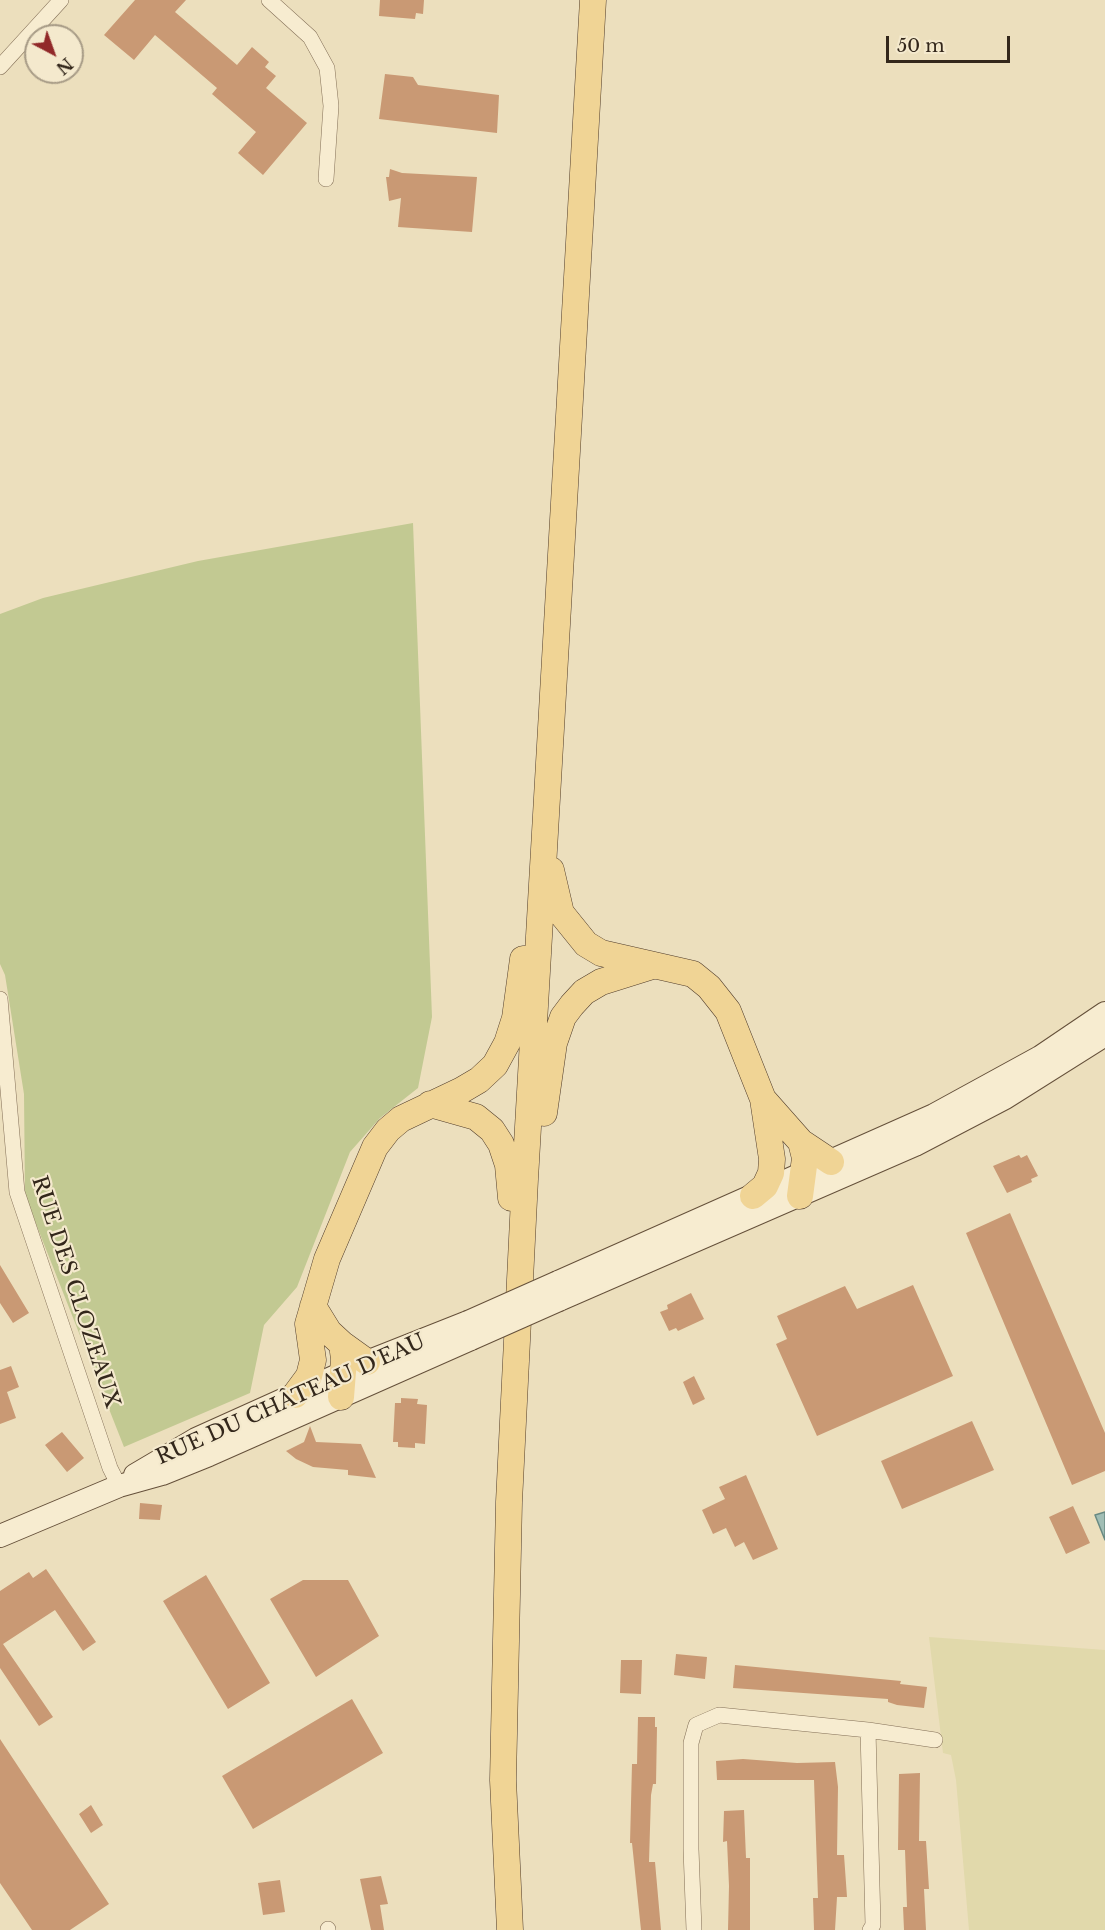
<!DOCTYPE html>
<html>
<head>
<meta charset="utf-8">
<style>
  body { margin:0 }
  #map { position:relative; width:1105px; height:1930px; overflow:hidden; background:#ecdfbd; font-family:"Libre Baskerville",serif }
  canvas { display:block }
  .north { position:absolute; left:24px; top:24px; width:60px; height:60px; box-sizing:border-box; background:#f4e9cd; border:2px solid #a79b86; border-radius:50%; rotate:139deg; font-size:16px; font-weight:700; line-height:24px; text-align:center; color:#33271b }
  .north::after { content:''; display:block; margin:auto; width:21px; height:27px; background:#912929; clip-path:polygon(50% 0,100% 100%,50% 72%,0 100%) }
  .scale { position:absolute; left:886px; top:36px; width:124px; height:27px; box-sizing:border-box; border:3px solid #33271b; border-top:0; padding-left:8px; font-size:18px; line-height:21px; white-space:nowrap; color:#33271b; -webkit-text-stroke:4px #f4e9cd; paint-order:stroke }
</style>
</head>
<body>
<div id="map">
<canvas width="1105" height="1930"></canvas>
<div class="north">N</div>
<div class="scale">50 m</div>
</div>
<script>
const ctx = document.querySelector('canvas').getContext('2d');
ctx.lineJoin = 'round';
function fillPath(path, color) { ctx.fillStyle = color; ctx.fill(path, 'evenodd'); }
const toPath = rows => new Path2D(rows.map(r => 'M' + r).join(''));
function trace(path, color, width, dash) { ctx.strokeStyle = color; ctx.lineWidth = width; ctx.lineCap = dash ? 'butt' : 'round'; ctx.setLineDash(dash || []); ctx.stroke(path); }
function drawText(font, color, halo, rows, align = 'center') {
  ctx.font = font + ' "Libre Baskerville",serif'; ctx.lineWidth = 4.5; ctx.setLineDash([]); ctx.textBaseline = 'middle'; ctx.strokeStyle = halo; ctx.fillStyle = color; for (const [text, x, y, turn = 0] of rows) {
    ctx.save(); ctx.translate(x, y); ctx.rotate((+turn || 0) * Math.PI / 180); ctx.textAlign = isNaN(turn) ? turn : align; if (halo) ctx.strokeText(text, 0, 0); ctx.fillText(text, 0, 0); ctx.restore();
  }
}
fillPath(toPath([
  [929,1637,1105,1650,1105,1930,969,1930,956,1780,951,1755,943,1753]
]), '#e1d9ab');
fillPath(toPath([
  [413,523,432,1017,418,1088,380,1118,350,1152,297,1287,264,1325,250,1393,124,1447,25,1196,24,1094,5,975,0,964,0,614,43,598,198,561]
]), '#c2c992');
const water = toPath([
  [1105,1512,1105,1540,1095,1515,1105,1512]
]);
fillPath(water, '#a1beb5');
trace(water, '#698a83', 1.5);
fillPath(toPath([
  [135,0,186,0,175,12,237,65,252,47,269,62,265,67,276,76,266,88,307,123,263,175,238,153,256,132,212,94,217,88,155,35,134,60,104,35],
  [380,0,424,0,423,14,416,13,415,19,379,16],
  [385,74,413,77,418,85,499,95,497,133,379,119],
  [390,169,402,173,477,177,472,232,398,227,401,198,389,201,386,177,389,177],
  [1019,1155,1021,1158,1027,1155,1038,1176,1031,1179,1032,1182,1007,1193,993,1166],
  [1010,1213,1105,1433,1105,1471,1072,1485,966,1233],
  [0,1265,29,1313,13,1323,0,1303],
  [913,1285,953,1376,817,1436,776,1344,787,1339,777,1316,845,1286,857,1309],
  [691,1293,704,1319,678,1331,676,1328,669,1331,660,1312,668,1309,667,1305],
  [11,1366,19,1387,7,1392,16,1418,0,1424,0,1370],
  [694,1376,705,1399,693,1405,683,1382],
  [401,1398,418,1399,417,1404,427,1405,425,1444,415,1443,415,1448,398,1447,398,1442,393,1442,395,1403,401,1403],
  [972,1421,994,1470,902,1509,881,1461],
  [310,1426,316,1442,361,1444,376,1478,348,1475,348,1470,313,1467,296,1459,286,1451,304,1442],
  [62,1432,84,1458,67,1472,45,1445],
  [746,1475,778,1549,753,1560,744,1542,735,1547,726,1528,713,1534,702,1510,725,1499,719,1487],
  [140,1503,162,1505,160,1520,139,1519],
  [1073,1506,1090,1543,1066,1554,1049,1517],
  [46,1569,96,1642,83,1651,55,1610,3,1644,53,1717,39,1726,0,1668,0,1591,29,1572,33,1578],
  [206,1575,270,1683,228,1709,163,1601],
  [303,1580,348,1580,379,1636,316,1677,270,1599],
  [676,1654,707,1657,705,1679,674,1675],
  [621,1660,642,1660,641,1694,620,1693],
  [735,1665,901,1681,900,1684,927,1687,924,1708,897,1705,888,1702,888,1699,733,1688],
  [352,1699,383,1753,253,1829,222,1776],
  [638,1717,655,1717,655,1727,657,1727,656,1784,653,1784,651,1795,649,1862,655,1862,661,1930,641,1930,632,1843,630,1843,632,1764,637,1764],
  [0,1739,109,1904,70,1930,32,1930,0,1883],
  [743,1759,797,1763,835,1762,838,1787,837,1855,844,1855,847,1897,837,1897,835,1930,814,1930,813,1898,818,1898,814,1780,717,1780,716,1761],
  [920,1773,919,1841,926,1841,929,1889,924,1889,926,1930,904,1930,903,1907,907,1907,905,1850,898,1850,899,1774],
  [91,1805,103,1825,91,1833,79,1814],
  [744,1810,746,1858,750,1858,750,1930,728,1930,729,1886,727,1841,723,1842,724,1811],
  [381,1876,388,1904,380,1905,384,1930,371,1930,360,1879],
  [280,1880,285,1912,263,1915,258,1883]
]), '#c99974');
const street = toPath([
  [269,0,310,37,327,68,331,106,326,179],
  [0,67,61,0],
  [0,999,17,1192,110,1468,119,1486],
  [868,1730,873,1925,870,1930],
  [328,1929,328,1930],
  [694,1930,691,1849,691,1743,696,1725,719,1715,868,1730,935,1740]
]);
const secondary = toPath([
  [558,1282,934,1115,1040,1057,1105,1013],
  [559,1300,915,1145,1005,1098,1105,1035],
  [135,1475,196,1439,367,1362,468,1322],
  [0,1536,119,1486,162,1474,209,1455,471,1339]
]);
const primary = toPath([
  [551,870,561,913,586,944,601,953,693,974,709,987,728,1011,763,1099,772,1159,771,1173,765,1186,753,1196],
  [763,1099,801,1142,831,1162],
  [430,1104,476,1117,492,1130,501,1144,508,1165,511,1198],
  [544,1113,554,1043,563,1017,572,1005,584,992,601,982,652,966],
  [800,1196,805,1158,801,1142],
  [313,1306,329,1332,342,1344,367,1362],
  [295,1395,309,1376,313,1360,308,1324,327,1259,375,1147,388,1130,401,1119,462,1090,479,1080,495,1065,507,1043,515,1018,523,959],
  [341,1397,344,1359,342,1344],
  [510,1930,503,1780,509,1502,525,1179,593,0]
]);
trace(street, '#836f57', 16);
trace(secondary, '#65503a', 24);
trace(primary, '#513d2c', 27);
trace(street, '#f7ecd0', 15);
trace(secondary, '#f7ecd0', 22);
trace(primary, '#f0d495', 26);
const secondaryBridge = toPath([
  [468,1322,558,1282],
  [471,1339,559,1300]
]);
trace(secondaryBridge, '#65503a', 24, []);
trace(secondaryBridge, '#f7ecd0', 22);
drawText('21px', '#33271b', '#f4e9cd', [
  ["RUE DES CLOZEAUX",75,1292,72],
  ["RUE DU CHÂTEAU D'EAU",291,1400,-24]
]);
</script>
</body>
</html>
